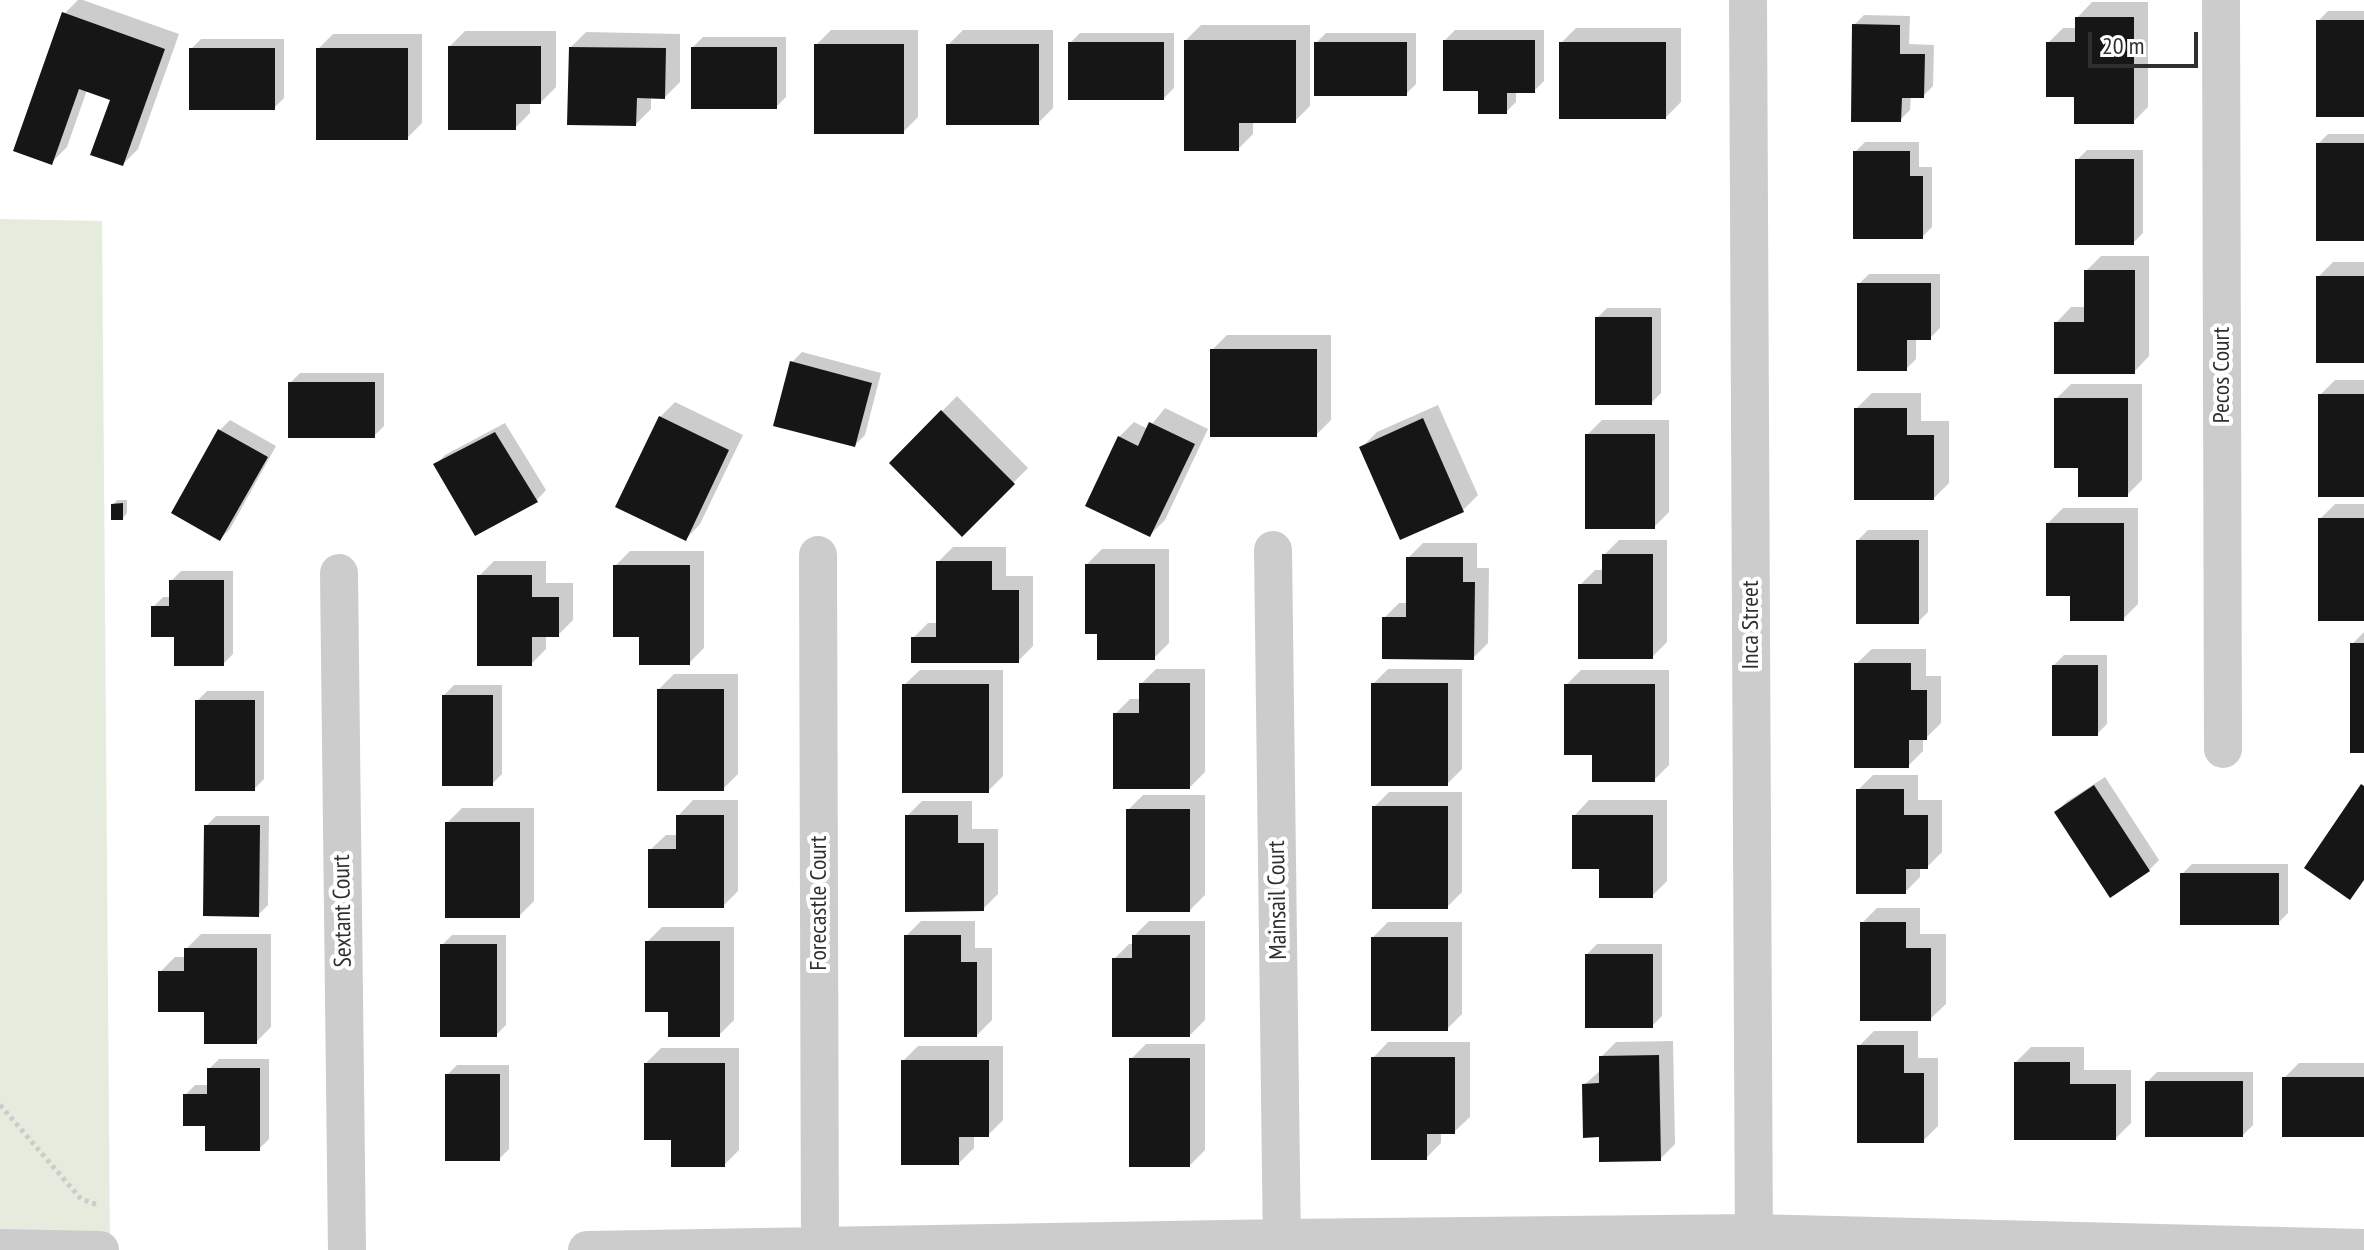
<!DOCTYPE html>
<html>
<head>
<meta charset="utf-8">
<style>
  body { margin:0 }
  #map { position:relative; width:2364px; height:1250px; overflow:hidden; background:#fff; font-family:"PT Sans Narrow",sans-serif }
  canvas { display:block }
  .scale { position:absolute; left:2088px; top:32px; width:110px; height:36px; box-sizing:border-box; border:4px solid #2f2f2f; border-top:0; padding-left:10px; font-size:24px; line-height:28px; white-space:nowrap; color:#2f2f2f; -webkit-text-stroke:6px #fff; paint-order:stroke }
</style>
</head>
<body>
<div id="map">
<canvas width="2364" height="1250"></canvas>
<div class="scale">20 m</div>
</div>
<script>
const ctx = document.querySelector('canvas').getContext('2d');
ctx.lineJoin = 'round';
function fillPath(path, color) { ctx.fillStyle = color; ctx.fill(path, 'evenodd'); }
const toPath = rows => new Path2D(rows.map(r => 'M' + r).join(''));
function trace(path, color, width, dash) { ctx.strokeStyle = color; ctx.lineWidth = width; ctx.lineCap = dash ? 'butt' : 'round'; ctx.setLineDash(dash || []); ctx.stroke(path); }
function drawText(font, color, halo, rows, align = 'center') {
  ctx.font = font + ' "PT Sans Narrow",sans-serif'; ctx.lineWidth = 8; ctx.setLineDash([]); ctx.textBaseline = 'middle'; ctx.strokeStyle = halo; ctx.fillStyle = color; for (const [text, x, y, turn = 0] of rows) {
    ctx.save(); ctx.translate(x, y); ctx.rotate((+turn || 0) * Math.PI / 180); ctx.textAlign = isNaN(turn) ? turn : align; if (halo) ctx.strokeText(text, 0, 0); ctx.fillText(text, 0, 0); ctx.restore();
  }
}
fillPath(toPath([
  [0,219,102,221,110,1250,0,1250]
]), '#e5ecdd');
fillPath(toPath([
  [78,0,83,0,179,34,138,149,123,164,113,99,87,90,67,147,52,162,64,14],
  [2092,2,2148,2,2148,107,2133,122,2076,95,2048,43,2063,28,2077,28,2077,18],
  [2328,11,2364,11,2364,115,2318,21],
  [1864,15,1910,16,1909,44,1934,45,1933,86,1923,96,1911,96,1910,110,1900,120,1854,25],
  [1201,25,1310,25,1310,106,1295,121,1253,121,1253,134,1238,149,1186,40],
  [1576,28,1681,28,1681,102,1666,117,1561,43],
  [831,30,918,30,918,117,903,132,816,45],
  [963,30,1053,30,1053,108,1038,123,948,45],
  [1455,30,1544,30,1544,81,1534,91,1516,91,1516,102,1506,112,1480,89,1445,40],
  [465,31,556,31,556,87,541,102,530,102,530,113,515,128,450,46],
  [586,32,680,34,680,82,665,97,651,97,651,109,636,124,571,47],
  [1080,33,1174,33,1174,88,1164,98,1070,43],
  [1326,33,1416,33,1416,84,1406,94,1316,43],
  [333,34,422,34,422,123,407,138,318,49],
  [703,37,786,37,786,97,776,107,693,47],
  [201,39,284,39,284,98,274,108,191,49],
  [2328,134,2364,134,2364,238,2318,144],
  [1865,142,1919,142,1919,167,1932,167,1932,227,1922,237,1855,152],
  [2087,150,2143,150,2143,233,2133,243,2077,160],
  [2101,256,2149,256,2149,356,2134,372,2056,323,2071,307,2086,307,2086,271],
  [2333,262,2364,262,2364,361,2318,277],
  [1869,274,1940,274,1940,328,1930,338,1916,338,1916,359,1906,369,1859,284],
  [1607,308,1661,308,1661,393,1651,403,1597,318],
  [1227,335,1331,335,1331,420,1316,435,1212,350],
  [802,352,881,373,865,435,855,445,792,362],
  [300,373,384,373,384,426,374,436,290,383],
  [2335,380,2364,380,2364,495,2320,395],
  [2071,384,2142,384,2142,480,2127,495,2080,466,2056,399],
  [1872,393,1921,393,1921,421,1949,421,1949,483,1934,498,1856,409],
  [957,396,1028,468,962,534,891,463],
  [675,402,743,435,700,524,686,539,660,417],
  [1438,405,1478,495,1463,510,1362,447,1377,432],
  [1165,408,1208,429,1165,520,1150,535,1119,437,1134,422,1148,429],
  [230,420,276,446,230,529,220,539,173,512,220,430],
  [1602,420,1669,420,1669,512,1654,527,1587,435],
  [505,423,546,490,537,500,435,465,445,455],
  [117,500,127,500,127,513,123,518,113,505],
  [2335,504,2364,504,2364,619,2320,519],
  [2063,508,2138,508,2138,604,2123,619,2072,594,2048,523],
  [1868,530,1928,530,1928,612,1918,622,1858,540],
  [1619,540,1667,540,1667,642,1652,657,1580,585,1595,570,1604,570,1604,555],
  [1423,543,1477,543,1477,568,1489,568,1488,643,1473,658,1384,618,1399,603,1408,603,1408,558],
  [953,547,1006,547,1006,576,1033,576,1033,646,1018,661,913,638,928,623,938,623,938,562],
  [1102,549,1169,549,1169,643,1154,658,1099,632,1087,564],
  [630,551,704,551,704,648,689,663,641,635,615,566],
  [494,561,546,561,546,583,573,583,573,620,558,635,546,635,546,649,531,664,479,576],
  [181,571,233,571,233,654,223,664,176,635,153,607,163,597,171,597,171,581],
  [2364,632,2364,751,2352,644],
  [1872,649,1926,649,1926,676,1941,676,1941,723,1926,738,1923,738,1923,751,1908,766,1856,664],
  [2064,655,2107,655,2107,724,2097,734,2054,665],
  [1156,669,1205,669,1205,772,1190,787,1115,714,1130,699,1141,699,1141,684],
  [1388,669,1462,669,1462,769,1447,784,1373,684],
  [920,670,1003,670,1003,776,988,791,904,685],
  [1581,670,1669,670,1669,765,1654,780,1594,753,1566,685],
  [674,674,738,674,738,774,723,789,659,689],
  [454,685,502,685,502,774,492,784,444,695],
  [207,691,264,691,264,779,254,789,197,701],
  [1873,775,1918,775,1918,800,1942,800,1942,852,1927,867,1920,867,1920,877,1905,892,1858,790],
  [2105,777,2159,860,2149,870,2057,812,2066,802],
  [1389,792,1462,792,1462,892,1447,907,1374,807],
  [1143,795,1205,795,1205,895,1190,910,1128,810],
  [693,800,738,800,738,891,723,906,650,850,666,835,678,835,678,816],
  [1589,800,1667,800,1667,881,1652,896,1601,867,1574,816],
  [922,801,972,801,972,829,998,829,998,894,983,909,907,816],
  [462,808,534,808,534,901,519,916,447,823],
  [216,816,269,816,268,905,258,915,206,826],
  [2192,864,2288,864,2288,913,2278,923,2182,874],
  [1877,908,1920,908,1920,934,1946,934,1946,1004,1930,1019,1862,923],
  [921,921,975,921,975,948,992,948,992,1020,977,1035,906,936],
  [1149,921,1205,921,1205,1020,1190,1035,1114,959,1129,944,1134,944,1134,936],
  [1388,922,1462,922,1462,1014,1447,1029,1373,937],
  [662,927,734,927,734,1020,719,1035,670,1010,647,942],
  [201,934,271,934,271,1027,256,1042,206,1010,160,972,175,957,186,957,186,949],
  [452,935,506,935,506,1025,496,1035,442,945],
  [1597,944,1662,944,1662,1016,1652,1026,1587,954],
  [1874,1031,1918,1031,1918,1058,1938,1058,1938,1126,1923,1141,1859,1046],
  [1673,1041,1675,1144,1660,1159,1601,1135,1584,1085,1601,1070,1601,1057,1616,1042],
  [1388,1042,1470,1042,1470,1117,1454,1132,1441,1132,1441,1143,1426,1158,1373,1058],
  [1146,1044,1205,1044,1205,1150,1190,1165,1131,1059],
  [918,1046,1003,1046,1003,1120,988,1135,974,1135,974,1148,959,1163,903,1061],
  [2031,1047,2084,1047,2084,1070,2131,1070,2131,1123,2116,1138,2016,1062],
  [661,1048,739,1048,739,1150,724,1165,673,1138,646,1063],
  [219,1059,269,1059,269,1139,259,1149,207,1124,185,1095,195,1085,209,1085,209,1069],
  [2299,1063,2364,1063,2364,1135,2284,1078],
  [457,1065,509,1065,509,1149,499,1159,447,1075],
  [2157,1072,2253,1072,2253,1125,2243,1135,2147,1082]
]), '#0003');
fillPath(toPath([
  [62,12,165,49,123,166,90,155,110,100,79,89,52,165,13,151],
  [2075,17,2134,17,2134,124,2074,124,2074,97,2046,97,2046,42,2075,42],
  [2316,20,2364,20,2364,117,2316,117],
  [1852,24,1900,25,1900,54,1925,54,1924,98,1902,98,1901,122,1851,122],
  [1184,40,1296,40,1296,123,1239,123,1239,151,1184,151],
  [1443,40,1535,40,1535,93,1507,93,1507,114,1478,114,1478,91,1443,91],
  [1068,42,1164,42,1164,100,1068,100],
  [1314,42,1407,42,1407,96,1314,96],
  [1559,42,1666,42,1666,119,1559,119],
  [814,44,904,44,904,134,814,134],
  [946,44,1039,44,1039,125,946,125],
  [448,46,541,46,541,104,516,104,516,130,448,130],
  [569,47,666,48,665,99,637,98,636,126,567,125],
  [691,47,777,47,777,109,691,109],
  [189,48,275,48,275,110,189,110],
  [316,48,408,48,408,140,316,140],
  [2316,143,2364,143,2364,241,2316,241],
  [1853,151,1910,151,1910,176,1923,176,1923,239,1853,239],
  [2075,159,2134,159,2134,245,2075,245],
  [2084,270,2135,270,2135,374,2054,374,2054,322,2084,322],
  [2316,276,2364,276,2364,363,2316,363],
  [1857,283,1931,283,1931,340,1907,340,1907,371,1857,371],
  [1595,317,1652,317,1652,405,1595,405],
  [1210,349,1317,349,1317,437,1210,437],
  [790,361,872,383,855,447,773,426],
  [288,382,375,382,375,438,288,438],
  [2318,394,2364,394,2364,497,2318,497],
  [2054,398,2128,398,2128,497,2078,497,2078,468,2054,468],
  [1854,408,1907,408,1907,435,1934,435,1934,500,1854,500],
  [941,410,1015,484,962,537,889,463],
  [659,416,729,450,686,541,615,507],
  [1423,418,1464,512,1400,540,1359,447],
  [1149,422,1195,444,1150,537,1085,506,1118,436,1138,446],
  [218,429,268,457,220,541,171,513],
  [495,432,538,502,475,536,433,464],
  [1585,434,1655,434,1655,529,1585,529],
  [123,503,123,520,111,520,111,504],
  [2318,518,2364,518,2364,621,2318,621],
  [2046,523,2124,523,2124,621,2070,621,2070,596,2046,596],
  [1856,540,1919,540,1919,624,1856,624],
  [1602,554,1653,554,1653,659,1578,659,1578,584,1602,584],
  [1406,557,1463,557,1463,582,1475,582,1474,660,1382,659,1382,617,1406,617],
  [936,561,992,561,992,590,1019,590,1019,663,911,663,911,637,936,637],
  [1085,564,1155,564,1155,660,1097,660,1097,634,1085,634],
  [613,565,690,565,690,665,639,665,639,637,613,637],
  [477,575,532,575,532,597,559,597,559,637,532,637,532,666,477,666],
  [169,580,224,580,224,666,174,666,174,637,151,637,151,606,169,606],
  [2350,643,2364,643,2364,753,2350,753],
  [1854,663,1911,663,1911,690,1927,690,1927,740,1909,740,1909,768,1854,768],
  [2052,665,2098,665,2098,736,2052,736],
  [1139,683,1190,683,1190,789,1113,789,1113,713,1139,713],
  [1371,683,1448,683,1448,786,1371,786],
  [902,684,989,684,989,793,902,793],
  [1564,684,1655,684,1655,782,1592,782,1592,755,1564,755],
  [657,689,724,689,724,791,657,791],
  [442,695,493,695,493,786,442,786],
  [195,700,255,700,255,791,195,791],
  [2361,784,2364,786,2364,880,2350,900,2304,868],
  [2094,785,2150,871,2110,898,2054,812],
  [1856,789,1904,789,1904,815,1928,815,1928,869,1906,869,1906,894,1856,894],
  [1372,806,1448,806,1448,909,1372,909],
  [1126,809,1190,809,1190,912,1126,912],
  [676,815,724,815,724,908,648,908,648,849,676,849],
  [905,815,958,815,958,843,984,843,984,911,905,912],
  [1572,815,1653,815,1653,898,1599,898,1599,869,1572,869],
  [445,822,520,822,520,918,445,918],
  [204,825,260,825,259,917,203,916],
  [2180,873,2279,873,2279,925,2180,925],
  [1860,922,1906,922,1906,948,1931,948,1931,1021,1860,1021],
  [904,935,961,935,961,962,977,962,977,1037,904,1037],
  [1132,935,1190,935,1190,1037,1112,1037,1112,958,1132,958],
  [1371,937,1448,937,1448,1031,1371,1031],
  [645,941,720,941,720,1037,668,1037,668,1012,645,1012],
  [440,944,497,944,497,1037,440,1037],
  [184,948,257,948,257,1044,204,1044,204,1012,158,1012,158,971,184,971],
  [1585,954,1653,954,1653,1028,1585,1028],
  [1857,1045,1904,1045,1904,1073,1924,1073,1924,1143,1857,1143],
  [1659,1055,1661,1161,1599,1162,1599,1137,1583,1138,1582,1084,1599,1083,1599,1056],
  [1371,1057,1455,1057,1455,1134,1427,1134,1427,1160,1371,1160],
  [1129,1058,1190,1058,1190,1167,1129,1167],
  [901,1060,989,1060,989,1137,959,1137,959,1165,901,1165],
  [2014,1062,2070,1062,2070,1084,2116,1084,2116,1140,2014,1140],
  [644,1063,725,1063,725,1167,671,1167,671,1140,644,1140],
  [207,1068,260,1068,260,1151,205,1151,205,1126,183,1126,183,1094,207,1094],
  [445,1074,500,1074,500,1161,445,1161],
  [2282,1077,2364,1077,2364,1137,2282,1137],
  [2145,1081,2243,1081,2243,1137,2145,1137]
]), '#161616');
trace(toPath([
  [0,1105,81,1199,98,1205]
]), '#ccc', 5, [4, 4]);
trace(toPath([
  [1748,0,1754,1250],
  [2221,0,2223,749],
  [1273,550,1282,1250],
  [818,555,820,1250],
  [339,573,347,1250],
  [0,1248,100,1250],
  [587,1250,1282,1238,1753,1233,2364,1248]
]), '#ccc', 38);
drawText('24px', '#2f2f2f', '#fff', [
  ["Pecos Court",2222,375,-90],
  ["Inca Street",1751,625,-90],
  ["Mainsail Court",1278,900,-91],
  ["Forecastle Court",819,903,-90],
  ["Sextant Court",343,911,-91]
]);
</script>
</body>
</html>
